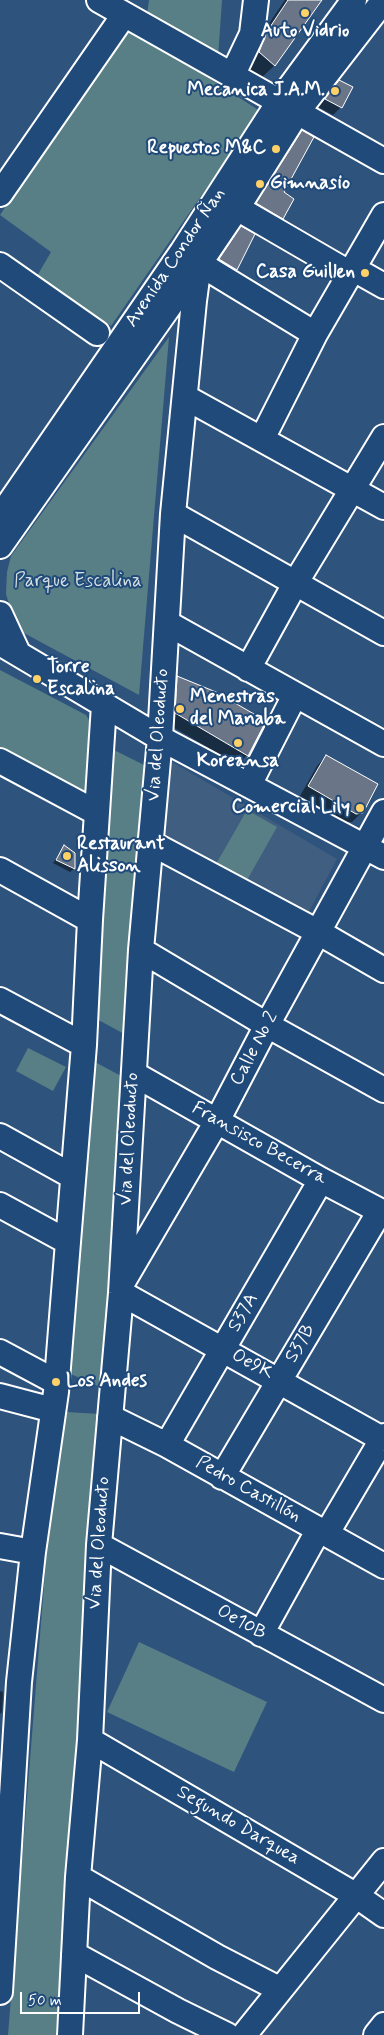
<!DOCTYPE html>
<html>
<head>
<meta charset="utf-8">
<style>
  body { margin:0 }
  #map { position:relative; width:384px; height:2035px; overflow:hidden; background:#2e537d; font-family:Mynerve,sans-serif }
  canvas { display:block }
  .scale { position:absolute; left:20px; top:1992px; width:120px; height:22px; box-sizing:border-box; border:2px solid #fff; border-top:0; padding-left:6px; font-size:15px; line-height:18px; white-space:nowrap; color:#fff; -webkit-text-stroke:4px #1f4a7a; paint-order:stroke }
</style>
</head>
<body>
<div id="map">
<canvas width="384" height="2035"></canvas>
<div class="scale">50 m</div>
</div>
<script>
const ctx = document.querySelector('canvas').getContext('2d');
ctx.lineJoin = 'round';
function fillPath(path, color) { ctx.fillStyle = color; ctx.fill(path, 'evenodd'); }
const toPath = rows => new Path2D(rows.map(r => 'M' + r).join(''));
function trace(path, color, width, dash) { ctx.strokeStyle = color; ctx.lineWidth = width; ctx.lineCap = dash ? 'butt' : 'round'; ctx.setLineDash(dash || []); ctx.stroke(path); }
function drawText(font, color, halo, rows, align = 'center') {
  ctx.font = font + ' Mynerve,sans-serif'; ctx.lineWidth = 4; ctx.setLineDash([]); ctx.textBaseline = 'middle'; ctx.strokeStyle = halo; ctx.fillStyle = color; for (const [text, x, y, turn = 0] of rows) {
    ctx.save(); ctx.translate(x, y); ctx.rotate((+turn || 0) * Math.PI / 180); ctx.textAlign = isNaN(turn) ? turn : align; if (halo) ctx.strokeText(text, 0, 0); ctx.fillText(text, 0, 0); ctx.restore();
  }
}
fillPath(toPath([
  [167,759,337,859,305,919,161,837]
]), '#405e80');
fillPath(toPath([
  [149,0,222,0,218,58,147,15],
  [127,26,260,111,111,326,37,276,51,252,0,215],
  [169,337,139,695,22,632,12,614,6,594,7,572,11,556],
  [0,670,86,715,89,720,86,800,0,754],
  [110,748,144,765,128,1036,93,1017],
  [247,810,277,827,246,882,216,864],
  [28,1048,66,1067,53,1091,16,1071],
  [93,1061,125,1078,105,1389,66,1372],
  [67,1412,100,1414,56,2035,8,2035,52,1485],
  [139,1642,267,1702,234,1772,107,1712]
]), '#587f85');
fillPath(toPath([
  [285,0,320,0,274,66,260,79,246,66,253,47],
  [339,82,341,107,333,115,318,107],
  [302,132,282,193,282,218,269,232,244,217,289,146],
  [241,228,253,235,236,270,223,283,206,273,228,241],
  [178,677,247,755,238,765,166,723,168,687],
  [326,756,362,812,352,822,347,822,300,796,317,766],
  [64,847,74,854,74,869,70,872,53,863],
  [0,1691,3,1692,2,1712,0,1714]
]), '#0007');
const building = toPath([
  [288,0,322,0,275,66,259,52,266,33,288,0],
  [339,80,353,87,342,108,325,99,339,80],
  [302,130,314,137,284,192,294,199,283,219,256,203,302,130],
  [241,226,255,234,237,270,219,259,241,226],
  [177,676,216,692,266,721,248,756,175,713,177,676],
  [326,755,378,784,363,813,356,814,308,786,326,755],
  [64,845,75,853,75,869,56,860,64,845]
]);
fillPath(building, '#6a7688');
trace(building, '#fff', 1);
const minor = toPath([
  [99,0,384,161],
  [232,76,252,34,256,0],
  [0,194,124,15],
  [237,208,349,273],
  [187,256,315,334],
  [0,265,97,333],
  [352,268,384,286],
  [185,397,384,507],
  [262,439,315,334,384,215],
  [173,514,384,633],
  [0,517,182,252,279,102,354,0],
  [0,546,199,264,237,208,298,111,384,0],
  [0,614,18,653],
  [167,623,384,744],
  [0,643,160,738,384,857],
  [248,669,296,582,384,437],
  [0,761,97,813],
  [249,785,295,695],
  [151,843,318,932,384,970],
  [0,870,90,920],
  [141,950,267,1025,384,1090],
  [0,1000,84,1045],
  [134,1074,321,1180,384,1213],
  [0,1136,72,1176],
  [0,1205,68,1242],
  [124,1280,217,1121,267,1025,384,812],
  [121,1293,382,1439],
  [0,1352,56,1382],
  [0,1396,53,1410],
  [110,1417,167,1445,384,1566],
  [167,1445,321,1180],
  [222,1477,380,1211],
  [327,1533,384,1436],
  [99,1545,384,1700],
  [0,1546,33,1552],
  [261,1634,319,1529],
  [90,1740,357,1896,384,1915],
  [78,1877,217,1957,279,1989],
  [74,1954,178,2011,227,2035],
  [0,1992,19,1682,33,1552,56,1392,68,1242,84,1045,90,920,104,705],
  [70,2035,78,1877,90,1740,99,1545,121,1293,141,950,160,738,173,514,194,301,199,264],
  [244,2035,384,1861],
  [376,2035,384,2025]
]);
trace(minor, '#fff', 28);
trace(minor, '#1f4a7a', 24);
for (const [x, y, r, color] of [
  [305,13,5,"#ffd166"],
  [335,91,5,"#ffd166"],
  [276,149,5,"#ffd166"],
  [260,184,5,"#ffd166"],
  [365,273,5,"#ffd166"],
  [37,679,5,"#ffd166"],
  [180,709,5,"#ffd166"],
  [238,743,5,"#ffd166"],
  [360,808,5,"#ffd166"],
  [67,856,5,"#ffd166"],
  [56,1382,5,"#ffd166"]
]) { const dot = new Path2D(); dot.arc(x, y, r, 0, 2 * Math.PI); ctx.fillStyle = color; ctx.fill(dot); trace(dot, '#1f4a7a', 2); }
drawText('bold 19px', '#fff', '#1f4a7a', [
  ["Auto Vidrio",305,32,"center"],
  ["Mecanica J.A.M.",325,91,"right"],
  ["Repuestos M&C",266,149,"right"],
  ["Gimnasio",270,184],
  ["Casa Guillen",355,273,"right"],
  ["Torre",47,668],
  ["Escalina",47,690],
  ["Menestras",190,698],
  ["del Manaba",190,720],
  ["Koreansa",238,762,"center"],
  ["Comercial Lily",350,808,"right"],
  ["Restaurant",77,845],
  ["Alisson",77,867],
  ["Los Andes",66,1382]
], 'left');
drawText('19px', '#fff', '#1f4a7a', [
  ["Avenida Condor Ñan",176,258,-56],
  ["Via del Oleoducto",159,735,-86],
  ["Calle No 2",255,1049,-62],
  ["Via del Oleoducto",130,1139,-87],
  ["Fransisco Becerra",259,1144,29],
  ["S37A",244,1313,-60],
  ["S37B",301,1344,-60],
  ["Oe9K",252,1365,28],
  ["Pedro Castillón",248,1490,29],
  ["Via del Oleoducto",100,1543,-86],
  ["Oe10B",241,1623,29],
  ["Segundo Darquea",238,1826,30]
]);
drawText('19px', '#d5dfe0', '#1f4a7a', [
  ["Parque Escalina",78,582]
]);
</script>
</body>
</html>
